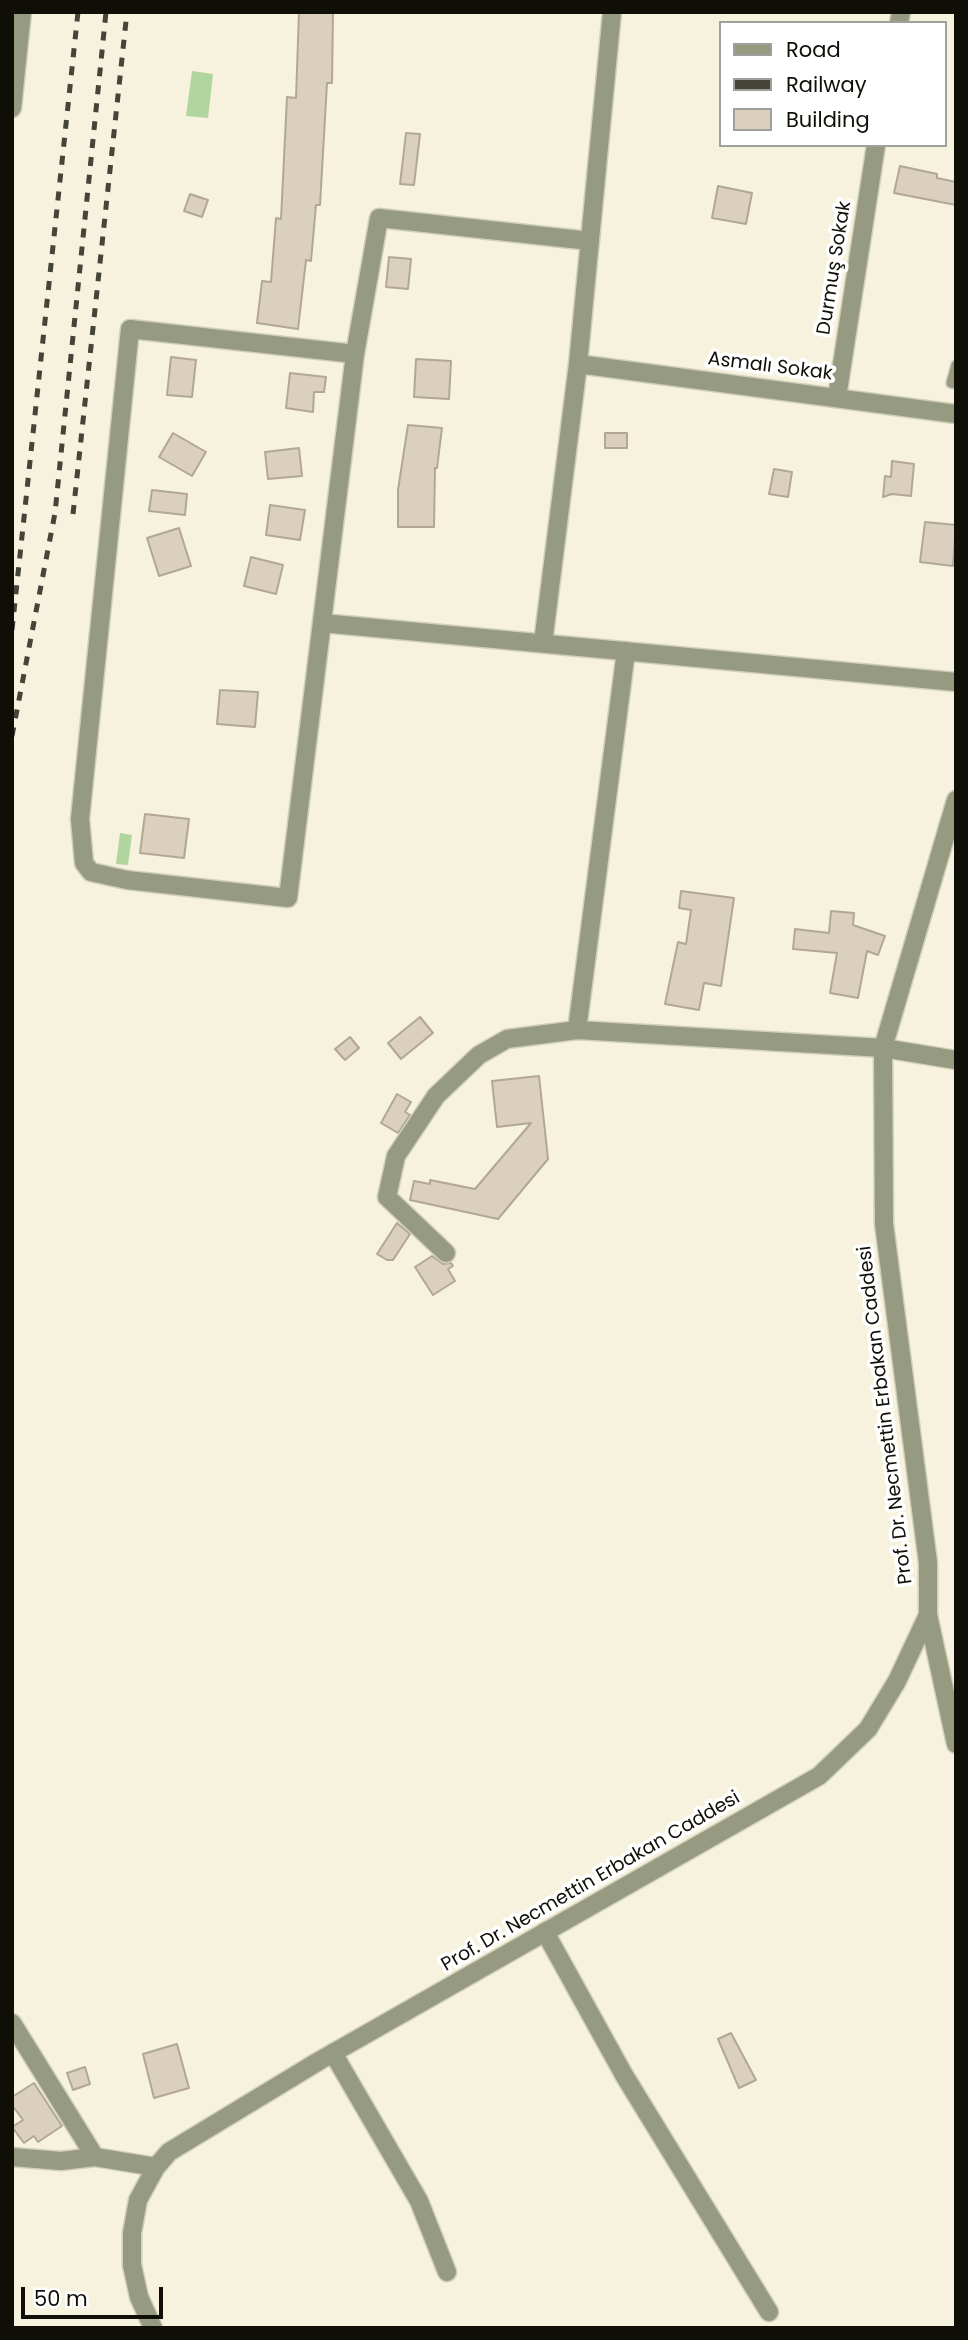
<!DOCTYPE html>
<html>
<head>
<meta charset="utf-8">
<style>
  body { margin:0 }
  #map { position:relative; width:968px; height:2340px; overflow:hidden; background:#f6f2dd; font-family:Poppins,sans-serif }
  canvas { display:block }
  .frame { position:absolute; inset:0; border:14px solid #0f0e07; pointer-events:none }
  .legend { position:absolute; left:719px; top:21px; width:228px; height:126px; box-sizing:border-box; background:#fff; border:2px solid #9f9f9c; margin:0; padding:9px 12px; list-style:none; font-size:21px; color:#0f0e07 }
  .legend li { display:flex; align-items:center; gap:14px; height:35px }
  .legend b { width:35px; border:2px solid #9f9f9c }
  .scale { position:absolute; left:21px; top:2287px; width:142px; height:32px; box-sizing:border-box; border:4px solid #0f0e07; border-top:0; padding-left:9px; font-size:21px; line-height:24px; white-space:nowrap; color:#0f0e07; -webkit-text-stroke:5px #fff; paint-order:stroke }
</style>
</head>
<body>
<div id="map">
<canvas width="968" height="2340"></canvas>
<div class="frame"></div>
<ul class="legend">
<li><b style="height:9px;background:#959a80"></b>Road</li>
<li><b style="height:9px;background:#454439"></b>Railway</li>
<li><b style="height:19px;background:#dbcfbd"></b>Building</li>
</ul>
<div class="scale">50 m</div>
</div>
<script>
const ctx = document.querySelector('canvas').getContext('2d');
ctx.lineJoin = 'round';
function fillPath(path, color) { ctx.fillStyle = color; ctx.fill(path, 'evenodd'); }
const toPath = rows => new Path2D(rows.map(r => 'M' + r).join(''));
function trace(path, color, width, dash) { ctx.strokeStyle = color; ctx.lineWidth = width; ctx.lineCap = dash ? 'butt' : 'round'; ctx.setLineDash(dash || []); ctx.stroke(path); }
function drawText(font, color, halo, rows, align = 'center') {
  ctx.font = font + ' Poppins,sans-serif'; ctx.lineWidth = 7; ctx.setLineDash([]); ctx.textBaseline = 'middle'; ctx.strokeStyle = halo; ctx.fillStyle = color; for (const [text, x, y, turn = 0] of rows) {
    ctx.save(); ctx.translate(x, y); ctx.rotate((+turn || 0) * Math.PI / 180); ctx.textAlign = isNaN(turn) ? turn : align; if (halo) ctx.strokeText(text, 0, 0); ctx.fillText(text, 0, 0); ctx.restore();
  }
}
fillPath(toPath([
  [192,71,213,74,208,118,186,116],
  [120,833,132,835,128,865,116,864]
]), '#b1d59e');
const building = toPath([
  [299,12,333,12,332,83,327,83,320,205,316,205,311,261,306,260,298,329,257,323,262,281,271,282,276,218,281,219,287,97,296,98,299,12],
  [406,133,420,134,414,185,400,184,406,133],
  [900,166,937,174,937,178,956,182,956,205,894,193,900,166],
  [718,186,752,193,746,224,712,218,718,186],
  [190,194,208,200,202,217,184,211,190,194],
  [389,257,411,259,408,289,386,287,389,257],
  [171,357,196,360,192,397,167,395,171,357],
  [416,359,451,361,449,399,414,397,416,359],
  [290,373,326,377,324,392,314,392,313,412,286,408,290,373],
  [408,425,442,428,437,468,435,468,434,527,398,527,398,490,408,425],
  [173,433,206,452,192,476,159,457,173,433],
  [605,433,627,433,627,448,605,448,605,433],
  [299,448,302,476,268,479,265,452,299,448],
  [892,461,914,464,911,496,892,494,883,497,885,476,891,477,892,461],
  [774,469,792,472,788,497,769,494,774,469],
  [152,490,187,494,185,515,149,511,152,490],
  [270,505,305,510,300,540,266,535,270,505],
  [925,522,956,525,953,566,920,562,925,522],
  [179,528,191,566,159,576,147,538,179,528],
  [251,557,283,565,276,594,244,586,251,557],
  [220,690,258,692,255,727,217,724,220,690],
  [145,814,189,819,184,858,140,853,145,814],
  [681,891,734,898,721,986,704,983,699,1010,665,1004,678,942,686,944,691,910,679,908,681,891],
  [831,911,854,913,853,925,885,936,878,955,867,951,858,998,830,993,837,953,793,949,795,929,829,933,831,911],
  [420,1017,433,1033,401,1059,388,1043,420,1017],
  [350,1037,359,1048,345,1060,335,1049,350,1037],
  [539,1076,548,1159,498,1219,410,1200,414,1181,430,1184,430,1180,475,1189,531,1123,497,1127,492,1081,539,1076],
  [397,1094,411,1102,405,1112,410,1115,398,1133,381,1123,397,1094],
  [397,1223,410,1234,393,1260,387,1260,377,1254,397,1223],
  [432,1256,443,1264,451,1263,453,1266,448,1269,455,1281,433,1295,415,1267,432,1256],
  [731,2033,756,2080,739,2088,718,2039,731,2033],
  [177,2044,189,2088,154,2098,143,2054,177,2044],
  [85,2067,90,2084,73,2090,67,2073,85,2067],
  [34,2083,62,2126,38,2142,34,2136,24,2143,12,2127,23,2120,12,2105,12,2097,34,2083]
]);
fillPath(building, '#dbcfbd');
trace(building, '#b2a795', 2);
const service = toPath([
  [956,365,951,383,956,384]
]);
const minor = toPath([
  [899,23,901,12],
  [12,108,22,12],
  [355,354,288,898,127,880,91,872,84,863,80,819,130,329,355,354,379,218,590,241],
  [578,364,956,414],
  [837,397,876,145],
  [322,623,956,682],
  [543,643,578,364,612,12],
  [577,1030,626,651],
  [446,1253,387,1197,396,1156,436,1096,479,1055,507,1039,577,1030,883,1048,956,1060],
  [928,1615,956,1744],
  [545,1932,624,2075,769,2312],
  [12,2023,95,2157,156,2167],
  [333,2053,419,2201,447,2272],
  [12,2157,61,2161,95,2157]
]);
const tertiary = toPath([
  [153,2328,139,2297,132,2265,132,2233,138,2200,156,2167,169,2152,319,2061,819,1776,868,1729,897,1681,928,1615,928,1563,884,1224,883,1048,956,800]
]);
trace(service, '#d1cebb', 12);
trace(minor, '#d1cebb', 21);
trace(tertiary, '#d1cebb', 21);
trace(service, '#959a80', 9);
trace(minor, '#959a80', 18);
trace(tertiary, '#959a80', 18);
trace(toPath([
  [73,514,127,12],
  [12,630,78,12],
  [12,736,55,513,106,12]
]), '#454439', 5, [9, 9]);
drawText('19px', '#0f0e07', '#fff', [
  ["Durmuş Sokak",835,268,-81],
  ["Asmalı Sokak",770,367,7],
  ["Prof. Dr. Necmettin Erbakan Caddesi",886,1415,-97],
  ["Prof. Dr. Necmettin Erbakan Caddesi",591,1882,-30]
]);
</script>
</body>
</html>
